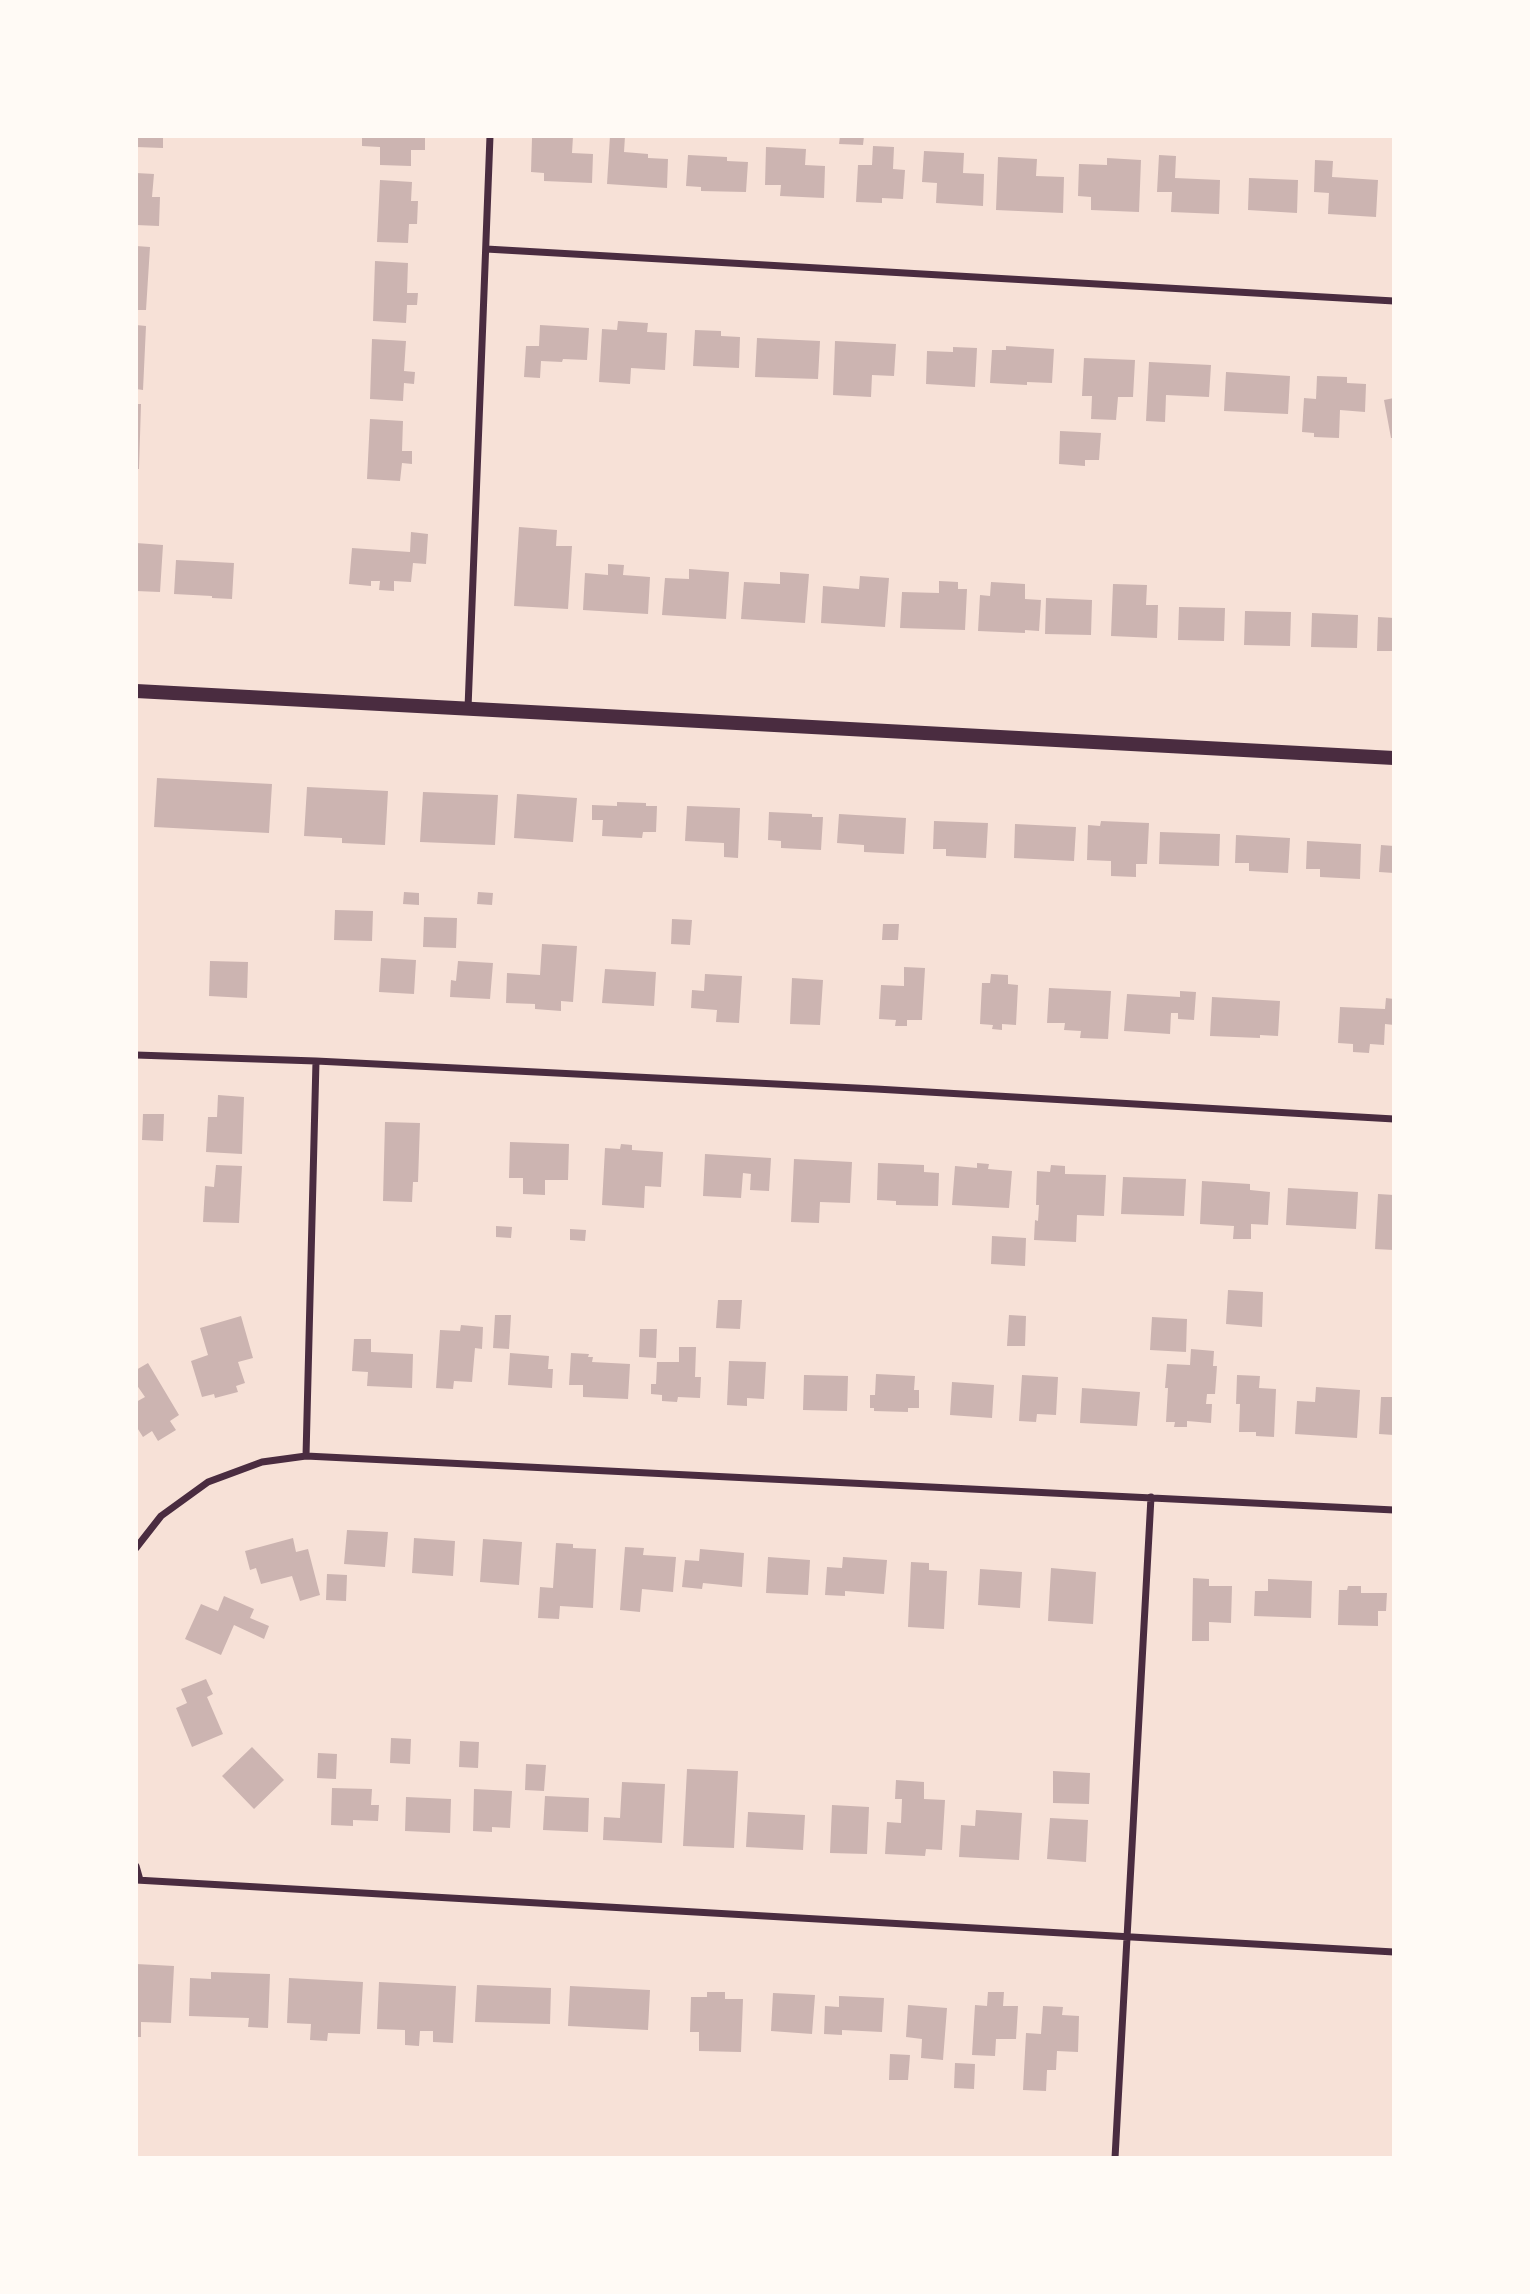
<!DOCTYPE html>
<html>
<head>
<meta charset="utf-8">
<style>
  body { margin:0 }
  #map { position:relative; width:1530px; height:2294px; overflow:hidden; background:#f7e1d7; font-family:Mulish,sans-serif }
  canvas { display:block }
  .frame { position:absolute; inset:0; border:138px solid #fffaf5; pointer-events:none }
</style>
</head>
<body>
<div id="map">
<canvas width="1530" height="2294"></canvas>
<div class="frame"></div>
</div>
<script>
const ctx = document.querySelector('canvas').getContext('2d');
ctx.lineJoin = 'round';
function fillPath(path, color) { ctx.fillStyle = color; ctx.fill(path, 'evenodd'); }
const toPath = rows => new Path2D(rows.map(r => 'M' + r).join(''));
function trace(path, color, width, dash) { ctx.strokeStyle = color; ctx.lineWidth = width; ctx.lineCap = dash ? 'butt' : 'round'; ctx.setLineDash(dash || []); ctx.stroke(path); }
fillPath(toPath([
  [136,136,163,136,163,148,136,147],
  [362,136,425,136,425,150,411,150,411,166,380,165,380,147,362,146],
  [547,136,573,136,572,153,593,154,592,183,544,181,544,173,531,172,532,138,547,138],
  [610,136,625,136,624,152,648,154,648,158,668,159,667,188,607,184],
  [840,136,864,136,863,145,839,144],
  [873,146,894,147,893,169,905,170,903,199,882,198,882,203,856,202,858,165,872,165],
  [766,147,806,149,805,165,825,166,824,198,780,196,781,185,765,185],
  [924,151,964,153,963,173,984,174,983,206,936,203,937,183,922,182],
  [688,155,727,157,727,161,748,162,746,192,701,191,701,187,686,186],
  [1159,155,1176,156,1175,178,1220,180,1219,214,1171,212,1172,192,1157,192],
  [998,157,1037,159,1036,176,1064,177,1063,213,996,210],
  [1107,158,1141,160,1139,212,1091,210,1091,197,1078,196,1079,164,1107,165],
  [1315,160,1333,161,1332,177,1378,180,1376,217,1328,214,1329,193,1314,192],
  [136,173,154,174,152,197,160,197,159,226,136,225],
  [1249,178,1298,180,1297,213,1248,210],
  [380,180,412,182,411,201,418,201,417,224,409,224,408,243,377,242],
  [136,246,150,247,146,310,136,310],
  [375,261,408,263,407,293,418,293,417,305,407,305,406,323,373,321],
  [618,321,648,323,647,332,667,333,665,370,631,368,630,384,599,382,602,329,617,330],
  [136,325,146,326,143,390,136,389],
  [540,325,589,328,587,360,563,359,562,362,541,361,540,378,524,377,526,346,539,346],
  [695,330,721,331,721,336,740,337,739,368,693,366],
  [757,338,820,341,818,379,755,377],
  [372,339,406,341,404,371,415,372,414,384,404,383,403,401,370,399],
  [835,341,896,344,894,376,872,375,871,397,833,395],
  [1006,346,1054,349,1052,383,1027,382,1027,385,990,383,992,350,1006,350],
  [953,347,977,348,975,387,926,384,927,351,953,352],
  [1084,358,1135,360,1133,397,1118,397,1116,420,1091,419,1092,396,1082,396],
  [1149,362,1211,365,1209,397,1166,395,1165,422,1146,421],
  [1226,372,1290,376,1288,414,1224,411],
  [1317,376,1347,377,1347,383,1366,384,1365,412,1340,410,1339,438,1314,437,1314,433,1302,432,1304,398,1316,399],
  [1394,398,1394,438,1391,438,1384,400],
  [136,404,141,404,139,469,136,469],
  [370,419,403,421,402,451,412,451,412,464,402,463,400,481,367,479],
  [1060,431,1101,433,1099,460,1085,460,1085,466,1059,464],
  [519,527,557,530,556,546,572,546,568,609,514,606],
  [411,532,428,534,426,564,413,563,411,582,394,581,394,591,379,590,380,581,371,581,371,586,349,584,352,548,410,552],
  [136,543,163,545,160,592,136,591],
  [176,560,234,563,232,599,212,598,212,596,174,594],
  [608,564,624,565,623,575,650,577,648,614,583,610,585,573,608,575],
  [689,569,729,572,726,619,662,615,665,578,689,579],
  [780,572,809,574,805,623,741,619,744,582,780,584],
  [860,576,889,578,885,627,821,623,823,586,859,589],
  [939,581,958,582,958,589,967,589,965,630,900,628,902,592,939,593],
  [991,582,1025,584,1025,599,1041,600,1039,631,1025,630,1025,633,978,631,980,595,990,596],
  [1113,584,1147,585,1146,605,1158,605,1157,638,1111,636],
  [1046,598,1092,600,1091,635,1045,634],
  [1179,607,1225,608,1224,641,1178,640],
  [1245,611,1291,612,1290,646,1244,645],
  [1312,613,1358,615,1357,648,1311,647],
  [1378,617,1394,618,1394,651,1377,651],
  [157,778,272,784,269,833,154,827],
  [307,787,388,791,385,845,342,843,342,838,304,836],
  [423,792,498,795,495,845,420,842],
  [517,794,577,798,573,842,514,838],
  [617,802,646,803,646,806,657,806,656,832,643,832,642,838,602,836,603,820,592,820,592,805,617,806],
  [687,806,740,808,738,858,724,857,724,843,685,841],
  [769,812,812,814,812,817,823,817,821,850,781,848,781,841,768,840],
  [839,814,906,818,904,854,864,852,864,845,837,843],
  [934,821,988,823,986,858,946,856,946,849,933,849],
  [1101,821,1149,823,1147,864,1136,864,1136,877,1111,876,1111,861,1087,860,1088,825,1100,826],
  [1015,824,1076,827,1074,861,1014,858],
  [1160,832,1220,834,1219,866,1159,864],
  [1236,835,1290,838,1288,873,1249,871,1249,863,1235,863],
  [1307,841,1361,844,1360,879,1320,877,1320,869,1306,869],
  [1381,845,1394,846,1394,873,1379,872],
  [404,892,419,893,419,905,403,904],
  [478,892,493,893,492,905,477,904],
  [335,910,373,911,372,941,334,940],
  [424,917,457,918,456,948,423,947],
  [672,919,692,920,690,945,671,944],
  [883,924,899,924,898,940,882,940],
  [542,944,577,946,573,1002,561,1001,561,1011,535,1009,535,1004,506,1003,507,973,540,975],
  [381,958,416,960,414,994,379,992],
  [210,961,248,962,247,998,209,996],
  [458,961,493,963,490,999,450,997,451,980,456,981],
  [904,967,925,968,922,1020,907,1020,907,1026,895,1026,896,1020,879,1019,881,985,904,986],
  [605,969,656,972,654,1006,602,1003],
  [705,974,742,976,739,1023,716,1022,717,1010,691,1008,692,990,704,991],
  [991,974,1008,975,1008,984,1018,985,1016,1025,1002,1024,1002,1030,992,1029,993,1025,980,1024,982,983,990,983],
  [792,978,823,980,820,1025,790,1024],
  [1049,988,1111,991,1108,1039,1080,1038,1081,1031,1064,1030,1065,1023,1047,1023],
  [1180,991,1196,992,1194,1020,1178,1019,1178,1013,1171,1013,1170,1034,1124,1031,1127,994,1180,997],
  [1212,997,1280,1001,1278,1036,1260,1035,1260,1038,1210,1036],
  [1386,998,1394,999,1394,1025,1385,1024,1384,1045,1370,1044,1369,1053,1353,1052,1353,1044,1338,1043,1340,1007,1385,1009],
  [218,1095,244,1097,242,1154,206,1152,208,1117,217,1117],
  [143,1114,164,1114,163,1141,142,1140],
  [385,1122,420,1123,418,1182,413,1182,412,1202,383,1201],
  [510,1142,569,1144,568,1180,545,1180,545,1195,523,1194,523,1178,509,1178],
  [621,1144,632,1145,632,1150,663,1152,661,1187,645,1186,644,1208,602,1205,605,1148,620,1149],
  [705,1154,771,1158,769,1191,750,1190,751,1174,743,1173,741,1198,703,1196],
  [794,1159,852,1162,850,1203,820,1202,819,1223,791,1222],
  [878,1163,924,1165,924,1172,939,1173,938,1206,896,1205,896,1201,877,1200],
  [977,1163,989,1164,988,1169,1012,1171,1009,1208,952,1205,955,1166,977,1168],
  [216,1165,242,1166,239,1223,203,1222,205,1186,214,1187],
  [1051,1165,1065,1166,1065,1174,1106,1175,1104,1216,1077,1215,1076,1242,1034,1240,1035,1220,1038,1221,1039,1205,1036,1205,1037,1171,1050,1172],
  [1123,1177,1186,1179,1184,1216,1121,1214],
  [1202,1181,1250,1184,1250,1190,1270,1192,1268,1225,1251,1224,1251,1239,1233,1239,1234,1226,1200,1224],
  [1288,1188,1358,1192,1356,1229,1286,1225],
  [1378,1194,1394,1195,1394,1250,1375,1249],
  [496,1226,512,1227,511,1238,496,1237],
  [570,1229,586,1230,585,1241,570,1240],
  [992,1236,1026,1238,1025,1266,991,1264],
  [1228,1290,1263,1292,1262,1327,1226,1324],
  [718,1300,742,1300,740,1329,716,1328],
  [495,1315,511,1315,509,1349,493,1348],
  [1009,1315,1026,1316,1025,1346,1007,1346],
  [241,1316,253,1358,238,1362,245,1383,236,1386,238,1392,215,1398,214,1394,202,1397,191,1361,208,1355,200,1328],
  [1152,1317,1187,1319,1186,1352,1150,1350],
  [461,1325,483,1327,482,1349,475,1348,472,1382,454,1381,453,1389,436,1388,440,1330,460,1331],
  [640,1329,657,1329,656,1358,639,1357],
  [354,1339,371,1339,371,1352,413,1354,412,1388,367,1386,368,1372,352,1371],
  [679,1347,696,1347,695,1377,701,1377,700,1398,678,1397,677,1402,662,1401,662,1395,651,1394,651,1384,656,1384,657,1362,679,1362],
  [1191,1349,1214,1351,1213,1366,1217,1366,1215,1394,1207,1394,1206,1404,1212,1404,1211,1423,1187,1421,1187,1427,1174,1427,1175,1422,1166,1422,1168,1388,1165,1388,1167,1364,1190,1365],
  [510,1353,549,1356,548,1369,553,1369,552,1388,508,1385],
  [571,1353,589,1354,588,1357,593,1357,592,1362,630,1364,628,1399,583,1397,583,1385,569,1385],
  [729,1361,766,1362,764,1399,747,1398,747,1406,727,1405],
  [148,1363,179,1415,170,1421,176,1430,158,1441,152,1431,143,1437,136,1426,136,1402,145,1397,136,1384,136,1370],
  [876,1374,915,1376,914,1390,919,1390,919,1408,908,1408,908,1412,874,1411,874,1408,870,1408,870,1395,875,1395],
  [804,1375,848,1376,847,1411,803,1410],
  [1022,1375,1058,1377,1056,1415,1037,1414,1036,1422,1019,1421],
  [1237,1375,1260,1376,1259,1388,1276,1389,1274,1437,1256,1436,1256,1432,1239,1432,1240,1404,1236,1404],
  [952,1382,994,1385,992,1418,950,1415],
  [1316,1387,1360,1390,1357,1438,1295,1434,1297,1401,1315,1402],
  [1082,1388,1140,1392,1137,1426,1080,1423],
  [1381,1397,1394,1397,1394,1435,1379,1434],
  [347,1530,388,1532,385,1567,344,1564],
  [293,1538,296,1552,308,1549,320,1595,300,1601,292,1576,261,1584,256,1568,250,1570,245,1551],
  [414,1538,455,1541,453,1576,412,1573],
  [483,1539,522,1542,519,1585,480,1582],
  [556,1543,573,1544,573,1548,596,1549,593,1608,560,1606,559,1619,538,1618,540,1587,553,1588],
  [625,1547,644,1548,643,1555,676,1557,673,1592,642,1589,640,1612,620,1610],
  [700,1549,744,1553,742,1587,703,1583,702,1589,682,1587,685,1560,699,1561],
  [768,1557,810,1560,808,1595,766,1593],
  [843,1557,887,1560,884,1594,845,1591,845,1596,825,1595,827,1567,842,1568],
  [911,1562,929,1563,929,1570,947,1571,944,1629,908,1627],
  [1051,1568,1096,1572,1093,1624,1048,1621],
  [980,1569,1022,1572,1020,1608,978,1605],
  [327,1574,347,1575,346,1601,326,1600],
  [1193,1578,1209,1579,1209,1586,1232,1586,1231,1623,1209,1622,1209,1641,1192,1641],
  [1268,1579,1312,1581,1311,1618,1254,1616,1255,1591,1268,1591],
  [1348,1586,1361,1586,1361,1593,1387,1593,1386,1611,1378,1611,1378,1626,1338,1625,1339,1590,1347,1590],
  [224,1596,254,1609,250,1618,269,1626,264,1639,234,1625,221,1655,185,1639,201,1604,218,1611],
  [206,1679,213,1694,207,1697,223,1734,192,1747,176,1708,187,1703,181,1689],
  [391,1738,411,1739,410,1764,390,1763],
  [460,1741,479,1742,478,1768,459,1767],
  [252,1747,284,1780,254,1809,222,1776],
  [318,1753,337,1754,336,1779,317,1778],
  [526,1764,546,1765,544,1791,525,1790],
  [687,1769,738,1771,734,1848,683,1846],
  [1053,1771,1090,1773,1089,1804,1053,1803],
  [896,1780,924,1782,924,1799,945,1800,942,1850,926,1849,925,1856,885,1854,887,1822,901,1823,902,1799,895,1799],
  [622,1782,665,1784,662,1843,603,1840,604,1817,620,1818],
  [332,1788,372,1789,371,1805,379,1805,378,1821,353,1820,353,1826,331,1825],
  [474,1789,512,1791,510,1828,492,1827,492,1832,473,1831],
  [545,1796,589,1798,588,1832,543,1830],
  [406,1797,451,1799,450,1833,405,1831],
  [832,1805,869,1807,867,1854,830,1853],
  [976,1810,1022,1813,1019,1860,959,1857,961,1825,975,1826],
  [748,1812,805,1815,803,1850,746,1847],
  [1050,1818,1088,1820,1086,1862,1047,1859],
  [136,1964,174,1966,171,2023,141,2022,141,2037,136,2037],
  [211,1972,270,1974,268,2028,248,2027,249,2018,189,2016,190,1978,211,1979],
  [289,1978,363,1982,360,2034,328,2033,327,2041,310,2040,311,2024,287,2023],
  [379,1982,456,1986,453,2043,433,2042,433,2031,420,2031,419,2046,405,2045,405,2030,377,2029],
  [477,1985,551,1988,550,2024,475,2022],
  [570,1986,650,1990,648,2030,568,2026],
  [707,1992,725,1992,725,1999,743,1999,741,2052,699,2051,699,2032,690,2032,691,1997,707,1997],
  [988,1992,1004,1992,1003,2006,1018,2006,1016,2039,996,2039,995,2056,972,2055,975,2005,987,2006],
  [773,1993,815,1995,812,2034,771,2031],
  [839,1996,884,1998,882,2032,842,2030,842,2035,824,2034,825,2006,839,2007],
  [908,2005,947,2008,943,2060,921,2058,922,2039,906,2037],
  [1043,2006,1063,2007,1062,2015,1079,2016,1078,2052,1057,2051,1056,2070,1047,2070,1046,2091,1023,2090,1026,2033,1041,2034],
  [890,2054,910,2055,908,2080,889,2080],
  [955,2063,975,2064,974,2089,954,2088]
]), '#ccb4b1');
trace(toPath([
  [486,249,1394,301],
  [468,708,490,136],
  [136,1055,316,1061,876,1089,1394,1119],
  [306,1456,316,1061],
  [136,1548,161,1516,208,1482,262,1462,306,1456,1394,1510],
  [136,1866,140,1880],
  [136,1880,1394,1952],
  [1115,2158,1151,1497]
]), '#4a2c40', 7);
trace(toPath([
  [136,691,1394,758]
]), '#4a2c40', 14);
</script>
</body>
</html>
